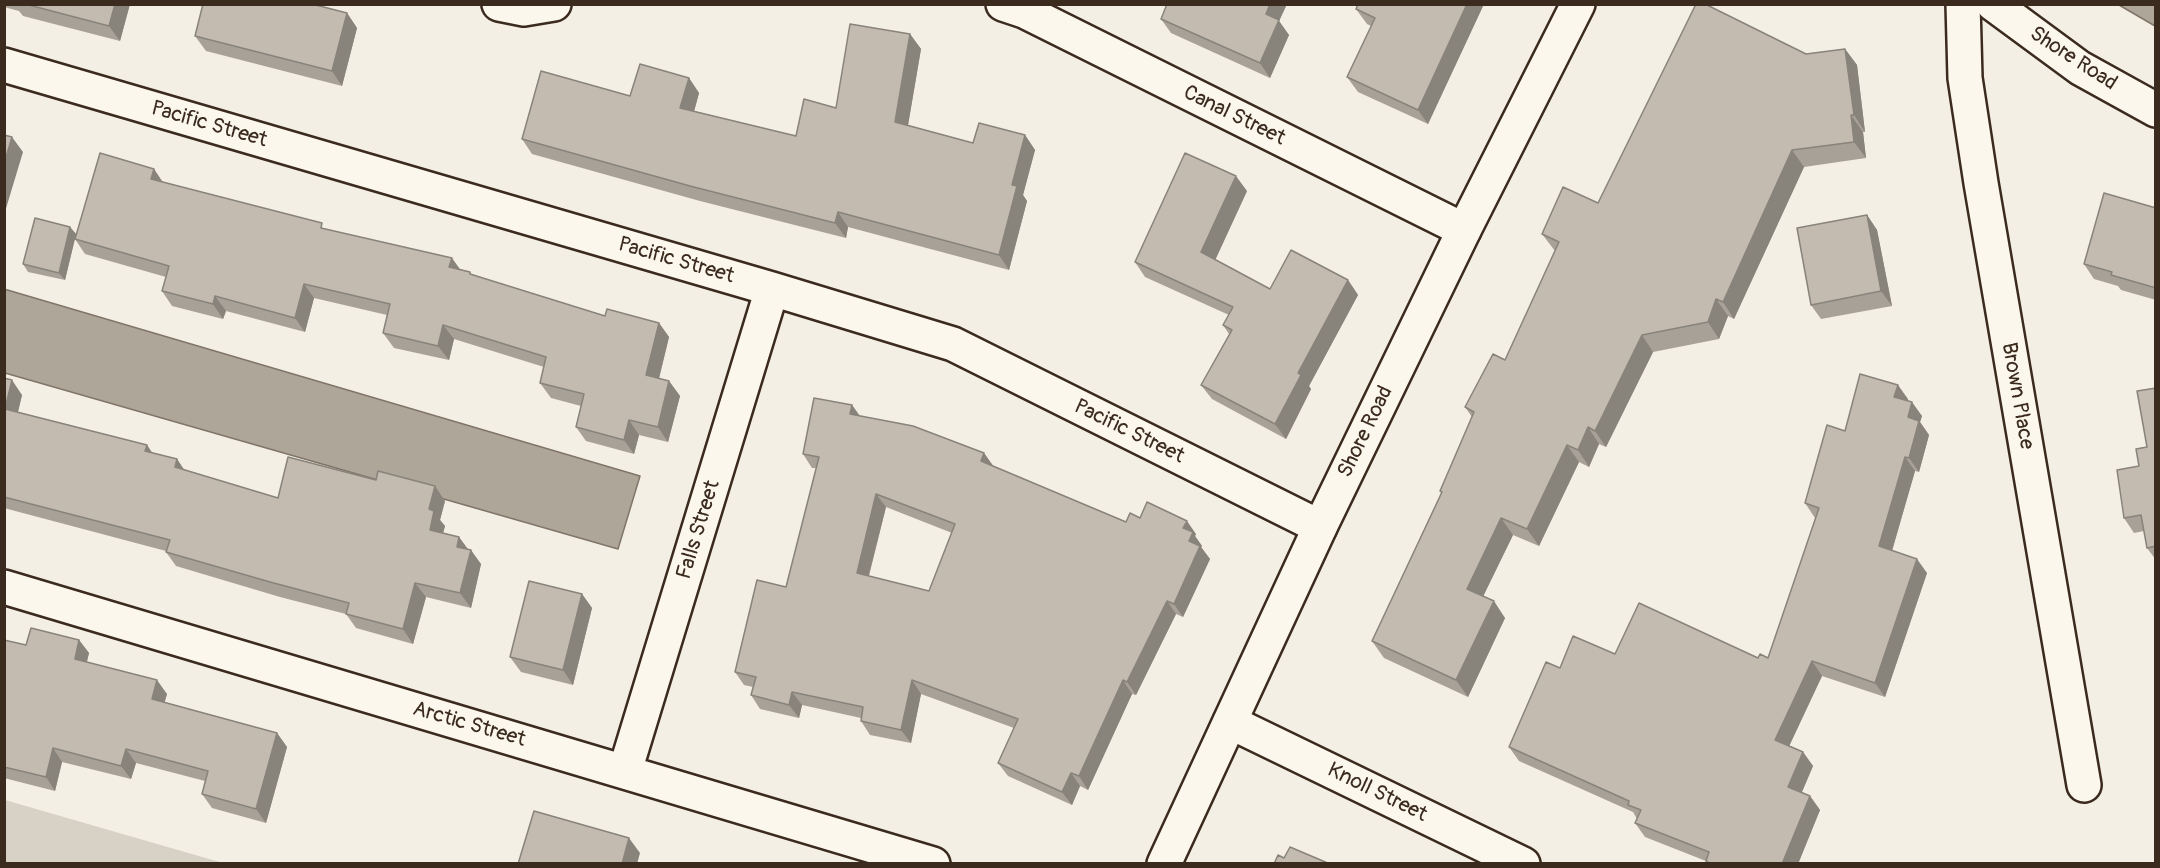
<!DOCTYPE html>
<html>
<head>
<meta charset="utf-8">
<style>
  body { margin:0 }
  #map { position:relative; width:2160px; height:868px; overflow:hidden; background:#f3efe4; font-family:Pangolin,sans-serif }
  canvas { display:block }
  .frame { position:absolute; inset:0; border:6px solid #3b2a1e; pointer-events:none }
</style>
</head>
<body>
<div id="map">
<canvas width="2160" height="868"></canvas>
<div class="frame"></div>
</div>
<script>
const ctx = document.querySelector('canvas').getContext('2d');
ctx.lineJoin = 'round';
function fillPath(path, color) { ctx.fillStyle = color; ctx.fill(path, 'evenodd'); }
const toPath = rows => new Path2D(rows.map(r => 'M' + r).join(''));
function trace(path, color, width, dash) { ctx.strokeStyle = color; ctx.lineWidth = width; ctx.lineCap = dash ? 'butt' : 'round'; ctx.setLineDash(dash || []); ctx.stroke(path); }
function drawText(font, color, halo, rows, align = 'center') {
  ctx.font = font + ' Pangolin,sans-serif'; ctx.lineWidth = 5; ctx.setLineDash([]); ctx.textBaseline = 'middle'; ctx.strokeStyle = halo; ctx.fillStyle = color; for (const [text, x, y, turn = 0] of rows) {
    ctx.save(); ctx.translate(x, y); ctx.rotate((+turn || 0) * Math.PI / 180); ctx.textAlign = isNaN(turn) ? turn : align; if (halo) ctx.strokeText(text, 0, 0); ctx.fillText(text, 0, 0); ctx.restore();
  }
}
fillPath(toPath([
  [4,800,5,800,223,863,5,863]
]), '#d8d1c6');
const water = toPath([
  [2119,5,2155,5,2155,26,2119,5],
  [4,289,640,476,618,549,5,373,4,289]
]);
fillPath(water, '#afa69a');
trace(water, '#817468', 1.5);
const minor = toPath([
  [499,4,524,9,554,4],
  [1003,4,1024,11,1464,230],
  [1963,4,1965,78,1981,183,2084,785],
  [4,65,772,289,953,344,1320,527],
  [4,587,933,864],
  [1230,722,1523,864],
  [625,771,772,289]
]);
const tertiary = toPath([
  [1993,4,2080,68,2156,110],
  [1164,864,1320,527,1464,230,1578,4]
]);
trace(minor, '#3b2a1e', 38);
trace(tertiary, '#3b2a1e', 38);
trace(minor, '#fbf7ec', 33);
trace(tertiary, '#fbf7ec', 33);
fillPath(toPath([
  [4,4,130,4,120,41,23,16,19,11,4,7],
  [1167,4,1287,4,1279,21,1289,35,1270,78,1171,33,1161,19],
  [1358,4,1484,4,1428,124,1358,92,1347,77,1371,26,1367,24,1356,9],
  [347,13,357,28,342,86,206,51,195,36],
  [910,34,921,49,908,125,973,143,1025,135,1035,150,1023,195,1027,201,1009,270,848,227,846,238,700,201,532,154,522,139,630,96,689,78,699,93,694,111,796,136,836,108],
  [1845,49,1857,65,1865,132,1863,132,1866,158,1804,167,1734,319,1728,316,1719,339,1653,352,1606,447,1599,444,1589,467,1579,462,1539,546,1513,535,1483,596,1505,618,1468,697,1384,658,1372,641,1441,493,1440,491,1472,417,1465,407,1505,360,1555,251,1542,234,1598,203,1806,54],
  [154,169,163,183,470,272,472,275,605,316,659,323,669,337,659,379,669,381,680,396,668,442,639,435,634,454,586,441,576,427,581,406,551,398,540,383,544,367,454,339,449,360,394,348,383,333,387,315,314,298,305,332,226,311,223,319,172,306,162,291,166,277,85,254,75,239,65,280,28,272,23,264,70,227,76,234],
  [1247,191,1215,260,1270,289,1348,280,1358,295,1309,386,1311,389,1286,439,1212,399,1201,385,1229,334,1223,325,1229,315,1145,277,1135,262],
  [2156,208,2156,300,2121,290,2118,286,2094,279,2084,264],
  [1867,215,1877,230,1892,306,1821,319,1811,305],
  [4,378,22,395,18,412,147,445,152,453,177,459,184,470,278,498,445,501,440,520,445,526,443,533,459,537,468,549,481,564,471,608,426,597,413,644,356,628,346,614,280,597,176,566,166,552,166,551,4,508],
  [2156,388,2156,560,2147,548,2144,531,2134,533,2124,518,2147,447],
  [1908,399,1907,401,1922,416,1920,422,1929,435,1919,472,1915,471,1892,551,1927,573,1885,697,1822,676,1789,746,1803,752,1813,766,1802,792,1810,796,1820,810,1798,864,1707,864,1706,861,1645,837,1635,823,1637,819,1633,812,1519,761,1509,747,1560,668,1615,654,1768,658,1816,518,1815,518,1805,503,1845,431],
  [852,405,860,416,984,453,993,466,1126,522,1140,518,1196,534,1195,536,1202,546,1201,547,1210,559,1183,617,1176,614,1136,695,1132,694,1088,790,1080,786,1072,805,1008,776,998,763,1014,728,921,694,911,743,870,735,861,721,861,718,802,705,799,718,760,709,751,695,753,687,744,685,735,672,786,587,816,468,812,468,803,454],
  [886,507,952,533,929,591,869,576],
  [582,594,592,608,573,685,521,672,510,657],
  [4,640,26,645,79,640,89,653,87,662,167,694,164,702,277,733,287,747,266,823,212,808,202,794,205,781,136,763,131,779,62,762,55,791,4,778]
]), '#a8a197');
fillPath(toPath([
  [115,4,130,4,120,41,109,26],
  [1270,4,1287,4,1279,21,1289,35,1270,78,1260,63,1266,14],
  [1467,4,1484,4,1428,124,1418,110],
  [347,13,357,28,342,86,332,71],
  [910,34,921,49,906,137,895,122],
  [1845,49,1857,65,1865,132,1854,115],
  [689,78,699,93,691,123,680,108],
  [1851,115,1863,132,1866,158,1854,142],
  [1025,135,1035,150,1023,195,1027,201,1009,270,999,255,1012,185],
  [12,137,23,152,4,215,4,164],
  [1792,150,1804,167,1734,319,1723,302],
  [154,169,164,184,151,179],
  [1236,176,1247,191,1212,267,1201,252],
  [838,212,848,227,846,238,835,223],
  [1867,215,1877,230,1892,306,1881,291],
  [70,227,76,234,65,280,59,273],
  [452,258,462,272,449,267],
  [1348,280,1358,295,1309,386,1311,389,1286,439,1275,424,1298,373],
  [304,284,314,298,305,332,295,318],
  [215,296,226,311,223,319,213,304],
  [1716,299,1728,316,1719,339,1708,322],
  [659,323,669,337,656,390,646,375],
  [443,325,454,339,449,360,438,346],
  [1642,335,1653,352,1606,447,1595,431],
  [12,380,22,395,15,424,5,409],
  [669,381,680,396,668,442,658,427],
  [1898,385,1908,399,1904,411,1894,397],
  [1912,402,1922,416,1920,422,1929,435,1919,472,1909,458,1908,417],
  [852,405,861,418,850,414],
  [629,420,639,435,634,454,624,440],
  [1588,427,1599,444,1589,467,1578,450],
  [147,445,157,460,145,451],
  [1567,445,1579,462,1539,546,1527,529],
  [984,453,994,467,981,461],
  [1905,457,1915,471,1889,561,1879,546],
  [177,459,187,474,175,467],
  [435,486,445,501,440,520,445,526,440,544,430,530,429,509],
  [876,494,886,507,866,586,857,573],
  [1501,518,1513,535,1479,605,1467,589],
  [1187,521,1196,534,1195,536,1202,546,1201,547,1210,559,1183,617,1174,604,1183,528],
  [459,537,469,551,457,547],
  [471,550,481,564,471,608,460,593],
  [1917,559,1927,573,1885,697,1875,683],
  [415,583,426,597,413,644,403,629],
  [582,594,592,608,573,685,563,670],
  [1167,601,1176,614,1136,695,1127,682],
  [1494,601,1505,618,1468,697,1456,680],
  [79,640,89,653,84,672,75,659],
  [1812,661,1822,676,1785,755,1775,740],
  [157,680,167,694,162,712,152,699],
  [912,680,921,694,911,743,901,730],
  [1123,680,1132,694,1088,790,1079,776],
  [792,692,802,705,799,718,789,705],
  [277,733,287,747,266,823,256,809],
  [53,748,62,762,55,791,46,777],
  [126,749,136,763,131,779,121,766],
  [1803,752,1813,766,1798,801,1788,787],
  [1071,773,1080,786,1072,805,1062,792],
  [1810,796,1820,810,1798,864,1782,864],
  [629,838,640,853,637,864,622,864]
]), '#88837b');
const building = toPath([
  [25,4,115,4,109,26,25,4],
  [203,4,312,4,347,13,332,71,195,36,203,4],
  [1167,4,1270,4,1266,14,1279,20,1260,63,1161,19,1167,4],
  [1358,4,1467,4,1418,110,1347,77,1375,18,1356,9,1358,4],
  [1696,4,1705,4,1806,54,1845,49,1854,115,1851,115,1854,142,1792,150,1723,302,1716,299,1708,322,1642,335,1595,431,1588,427,1578,450,1567,445,1527,529,1501,518,1467,589,1494,601,1456,680,1372,641,1442,492,1440,491,1474,412,1465,407,1493,354,1505,360,1559,242,1542,234,1563,187,1598,203,1696,4],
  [850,24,910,34,895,122,973,143,979,123,1025,135,1012,185,1017,186,999,255,838,212,835,223,690,186,522,139,541,71,630,96,640,64,689,78,680,108,796,136,804,99,836,108,850,24],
  [4,135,12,137,4,164,4,135],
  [100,153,154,169,151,179,322,223,321,228,452,258,449,267,470,272,470,274,605,316,607,309,659,323,646,375,669,381,658,427,629,420,624,440,576,427,584,394,540,383,546,357,443,325,438,346,383,333,390,304,304,284,295,318,215,296,213,304,162,291,169,266,75,239,100,153],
  [1185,153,1236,176,1201,252,1270,289,1291,250,1348,280,1298,373,1301,375,1275,424,1201,385,1232,330,1223,325,1233,307,1135,262,1185,153],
  [2104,193,2156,208,2156,288,2111,275,2112,272,2084,264,2104,193],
  [1867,215,1881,291,1811,305,1797,228,1867,215],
  [35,218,70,227,59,273,23,264,35,218],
  [1860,374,1898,385,1894,397,1912,402,1908,417,1919,421,1909,458,1905,457,1879,546,1917,559,1875,683,1812,661,1775,740,1803,752,1788,787,1810,796,1782,864,1711,864,1706,861,1709,852,1635,823,1641,810,1628,805,1629,801,1509,747,1546,662,1560,668,1573,636,1615,654,1639,603,1758,658,1760,654,1768,658,1819,508,1805,503,1827,425,1845,431,1860,374],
  [4,378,12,380,5,409,147,445,145,451,177,459,175,467,278,498,288,457,376,480,378,471,435,486,429,509,434,511,430,530,459,537,457,547,471,550,460,593,415,583,403,629,346,614,349,603,270,582,166,552,170,540,4,497,4,378],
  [2156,388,2156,546,2147,548,2141,515,2124,518,2117,470,2139,466,2136,449,2147,447,2137,391,2156,388],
  [814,398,852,405,850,414,913,426,984,453,981,461,1126,522,1130,513,1140,518,1147,502,1187,521,1183,528,1193,532,1189,541,1200,546,1174,604,1167,601,1127,682,1123,680,1079,776,1071,773,1062,792,998,763,1018,719,912,680,901,730,861,721,863,707,792,692,789,705,751,695,756,677,735,672,757,580,786,587,819,457,803,454,814,398],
  [876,494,955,524,929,591,857,573,876,494],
  [529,581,582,594,563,670,510,657,529,581],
  [31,628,79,640,75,659,157,680,152,699,277,733,256,809,202,794,208,771,126,749,121,766,53,748,46,777,4,767,4,640,26,645,31,628],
  [534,811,629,838,622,864,518,864,534,811],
  [1290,847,1330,864,1274,864,1278,855,1284,858,1290,847]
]);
fillPath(building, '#c3bbb0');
trace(building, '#88837b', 1.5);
drawText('21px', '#3b2a1e', '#fbf7ec', [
  ["Shore Road",2073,59,33],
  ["Canal Street",1234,116,26],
  ["Pacific Street",209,125,16],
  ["Pacific Street",676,261,16],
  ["Brown Place",2017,396,80],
  ["Pacific Street",1129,432,26],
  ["Shore Road",1366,432,-64],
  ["Falls Street",699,530,-73],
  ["Arctic Street",469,725,16],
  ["Knoll Street",1377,793,26]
]);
</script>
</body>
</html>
